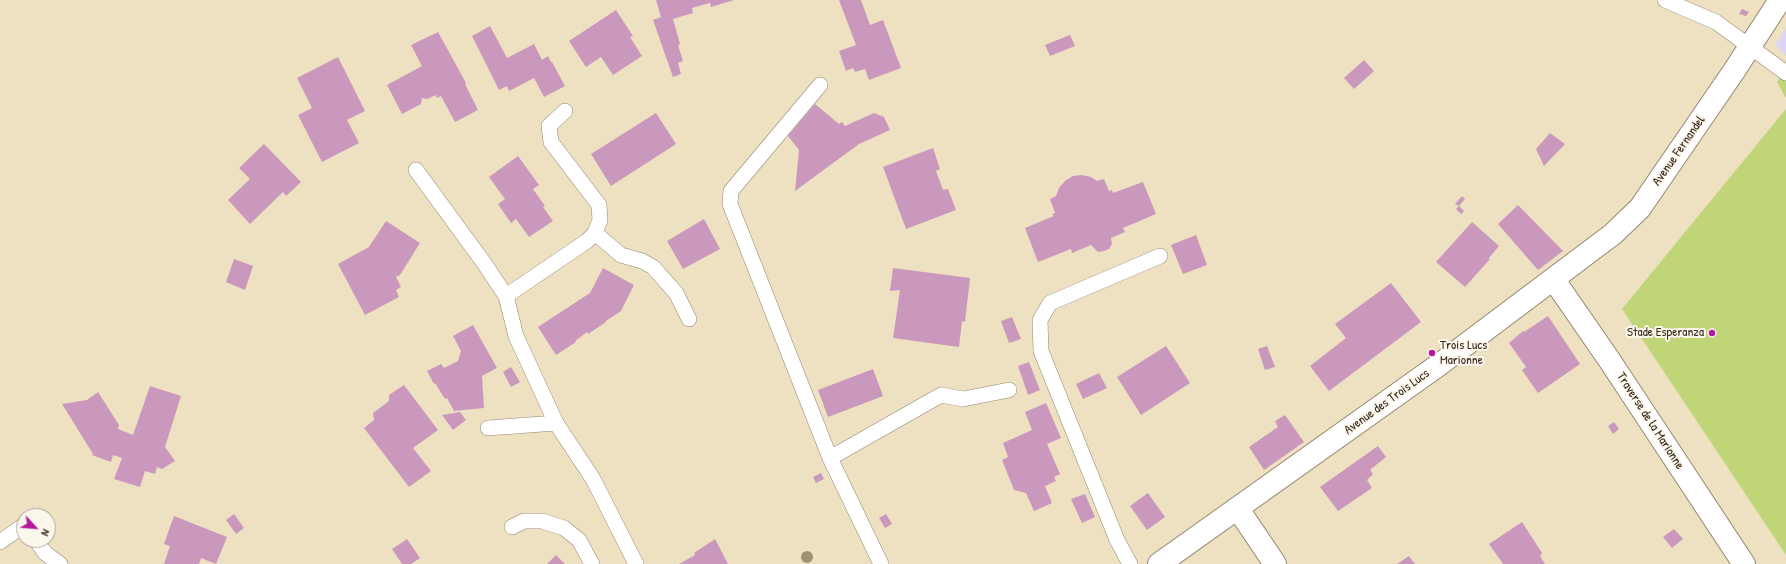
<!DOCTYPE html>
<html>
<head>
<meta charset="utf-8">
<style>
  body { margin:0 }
  #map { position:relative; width:1786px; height:564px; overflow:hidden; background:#ede1c1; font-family:"Patrick Hand",sans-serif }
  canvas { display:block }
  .north { position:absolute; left:16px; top:508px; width:40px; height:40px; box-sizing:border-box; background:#fbf7ec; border:1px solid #aea59a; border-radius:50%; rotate:116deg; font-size:11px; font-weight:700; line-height:16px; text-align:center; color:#3b2a1e }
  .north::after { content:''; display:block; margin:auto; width:14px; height:18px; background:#b5179e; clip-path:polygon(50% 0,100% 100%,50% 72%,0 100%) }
</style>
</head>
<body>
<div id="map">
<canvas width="1786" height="564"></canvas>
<div class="north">N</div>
</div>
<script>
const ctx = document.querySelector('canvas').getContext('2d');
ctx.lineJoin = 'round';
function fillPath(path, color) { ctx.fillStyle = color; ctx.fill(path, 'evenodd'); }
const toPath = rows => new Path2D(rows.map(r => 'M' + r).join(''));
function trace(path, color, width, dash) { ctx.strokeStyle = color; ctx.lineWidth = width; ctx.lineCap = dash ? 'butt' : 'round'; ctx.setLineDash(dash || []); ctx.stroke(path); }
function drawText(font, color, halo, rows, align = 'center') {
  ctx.font = font + ' "Patrick Hand",sans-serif'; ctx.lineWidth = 4; ctx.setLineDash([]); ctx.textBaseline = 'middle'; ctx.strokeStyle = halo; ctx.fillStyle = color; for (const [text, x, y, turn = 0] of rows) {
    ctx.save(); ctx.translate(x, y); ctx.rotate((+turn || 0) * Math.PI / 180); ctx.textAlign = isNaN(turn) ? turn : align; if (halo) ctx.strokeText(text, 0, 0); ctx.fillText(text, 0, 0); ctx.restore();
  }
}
fillPath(toPath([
  [1786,28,1786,56,1775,45]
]), '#e0d4f4');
fillPath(toPath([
  [1786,68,1786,98,1777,82],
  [1786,109,1786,555,1622,309]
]), '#c0d478');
fillPath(toPath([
  [656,0,734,0,711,7,710,3,692,8,693,13,673,19,680,44,678,45,683,61,678,63,681,74,673,77,653,20,661,17],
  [839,0,861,0,870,25,883,20,901,68,869,80,865,69,855,72,853,68,846,71,839,51,856,45],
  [1742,9,1749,12,1746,16,1739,14],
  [616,10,633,36,630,37,642,56,613,75,601,57,586,67,569,41],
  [490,26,507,58,534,44,542,60,548,56,551,62,552,62,565,86,544,97,534,78,509,91,507,86,499,90,472,36],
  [438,32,466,83,465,84,478,110,455,122,441,96,437,98,436,95,427,99,422,98,421,104,402,114,387,85,422,66,411,45],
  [1070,35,1075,46,1050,56,1045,45],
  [338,57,365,111,347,120,359,143,322,162,298,115,312,108,297,78],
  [1364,60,1374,71,1354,89,1344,78],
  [815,104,839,124,842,122,845,126,874,113,884,117,890,130,859,144,795,191,799,150,788,136],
  [656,113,676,144,611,186,591,154],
  [1550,133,1565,144,1544,166,1536,149],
  [264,144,301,182,286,196,283,192,250,224,228,200,250,179,239,168],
  [933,148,940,169,936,171,943,190,948,189,956,210,906,229,883,167],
  [518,156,539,185,533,189,545,206,543,207,553,221,529,237,516,219,511,223,498,204,505,199,489,177],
  [1082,175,1091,177,1097,181,1104,179,1109,191,1112,190,1113,193,1143,182,1156,214,1123,228,1125,232,1111,238,1112,244,1109,249,1104,251,1098,252,1091,245,1072,253,1071,249,1038,262,1025,228,1054,216,1052,214,1055,213,1050,199,1056,196,1059,188,1065,181,1073,176],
  [1462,196,1465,199,1459,206,1464,211,1461,214,1456,209,1459,206,1455,204],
  [1518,205,1563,251,1538,270,1498,224],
  [704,219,720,249,683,269,667,241],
  [386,221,420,243,400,275,396,277,401,287,396,290,399,297,365,315,338,264,369,247],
  [1472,222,1499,246,1489,258,1490,259,1465,287,1436,262],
  [1196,235,1207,265,1183,274,1171,245],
  [234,259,253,266,245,290,226,282],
  [603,268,634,285,621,311,606,321,606,322,588,334,587,332,575,341,576,342,556,355,538,327,590,293],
  [893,268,970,278,965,322,962,321,959,347,893,338,900,290,890,291],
  [1391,283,1421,322,1329,391,1310,366,1346,338,1335,324],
  [1548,316,1580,364,1538,393,1522,370,1526,367,1509,343,1523,331,1524,332],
  [1012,317,1021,339,1009,343,1001,321],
  [473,325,497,368,482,376,484,408,454,411,447,398,445,399,435,383,434,384,427,371,441,364,444,368,458,361,461,351,453,336],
  [1166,346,1190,383,1141,415,1117,377],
  [1267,346,1275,367,1265,370,1258,349],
  [1029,362,1040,390,1028,395,1018,366],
  [511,367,520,382,511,387,503,372],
  [873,369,883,396,828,417,818,390],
  [1099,373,1107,388,1083,399,1076,384],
  [404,385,438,430,413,448,431,471,409,487,364,428,374,420,373,413,389,401,389,395],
  [150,386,181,396,165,447,175,461,162,469,157,467,155,474,145,471,140,487,114,479,122,458,113,455,111,462,92,455,93,454,62,404,87,400,98,392,119,425,118,429,133,435],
  [1046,403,1061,438,1047,444,1060,474,1054,477,1056,481,1045,486,1052,503,1034,511,1026,493,1014,490,1002,460,1008,457,1003,443,1032,430,1025,412],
  [460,412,466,420,453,430,442,415],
  [1285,415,1304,442,1264,470,1249,447,1278,427,1275,421],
  [1614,422,1619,429,1613,434,1608,426],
  [1378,446,1386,457,1370,470,1373,474,1367,480,1372,488,1338,511,1320,487],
  [821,473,824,479,816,483,813,477],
  [1148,493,1165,517,1147,530,1130,506],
  [1085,494,1095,517,1082,523,1071,499],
  [234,514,244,528,236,534,226,520],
  [886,514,892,524,885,528,879,518],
  [174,516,227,537,216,564,201,558,199,564,164,564,170,546,164,544],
  [1522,522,1542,553,1540,556,1545,564,1503,564,1489,544],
  [1674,529,1683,539,1672,548,1663,537],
  [407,539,420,558,411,564,402,564,392,549],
  [715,539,728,564,679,564,695,555,694,553],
  [556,555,565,564,547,564],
  [1409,556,1415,564,1397,564]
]), '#ca98bd');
const service = toPath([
  [1665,0,1716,22,1786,73],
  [820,85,731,191,730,204,830,458,881,564],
  [416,170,484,263,506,296,516,336,556,423,593,479,636,564],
  [595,233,621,255,642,261,653,267,676,293,689,319],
  [506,296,587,241,595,233,600,220,599,205,551,142,549,126,565,111],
  [488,428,556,423],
  [830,458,941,395,963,399,1009,390],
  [512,527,524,521,542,521,564,528,579,540,592,564],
  [36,540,45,553,60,564],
  [0,542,24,525],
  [1130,564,1117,540,1041,351,1040,320,1050,303,1160,256]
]);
const minor = toPath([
  [1554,280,1610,361,1744,564],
  [1238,509,1275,564]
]);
const secondary = toPath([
  [1159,564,1440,364,1613,234,1640,208,1734,71,1780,0]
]);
trace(service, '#948670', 16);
trace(minor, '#948670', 24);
trace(secondary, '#948670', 24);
trace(service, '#fff', 15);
trace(minor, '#fff', 22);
trace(secondary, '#fff', 22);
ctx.fillStyle = '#9d9373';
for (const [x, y] of [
  [807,557]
]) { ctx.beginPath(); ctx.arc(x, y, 6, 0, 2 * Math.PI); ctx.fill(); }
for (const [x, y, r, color] of [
  [1712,333,4,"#b5179e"],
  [1432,353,4,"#b5179e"]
]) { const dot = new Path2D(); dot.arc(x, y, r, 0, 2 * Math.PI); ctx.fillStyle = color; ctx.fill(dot); trace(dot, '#fbf7ec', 1.5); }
drawText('13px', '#3b2a1e', '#fbf7ec', [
  ["Avenue Fernandel",1679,151,-55],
  ["Avenue des Trois Lucs",1387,402,-36],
  ["Traverse de la Marionne",1650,421,57]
]);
drawText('13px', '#3b2a1e', '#fbf7ec', [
  ["Stade Esperanza",1704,333],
  ["Trois Lucs",1440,346,"left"],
  ["Marionne",1440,361,"left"]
], 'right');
</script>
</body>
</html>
